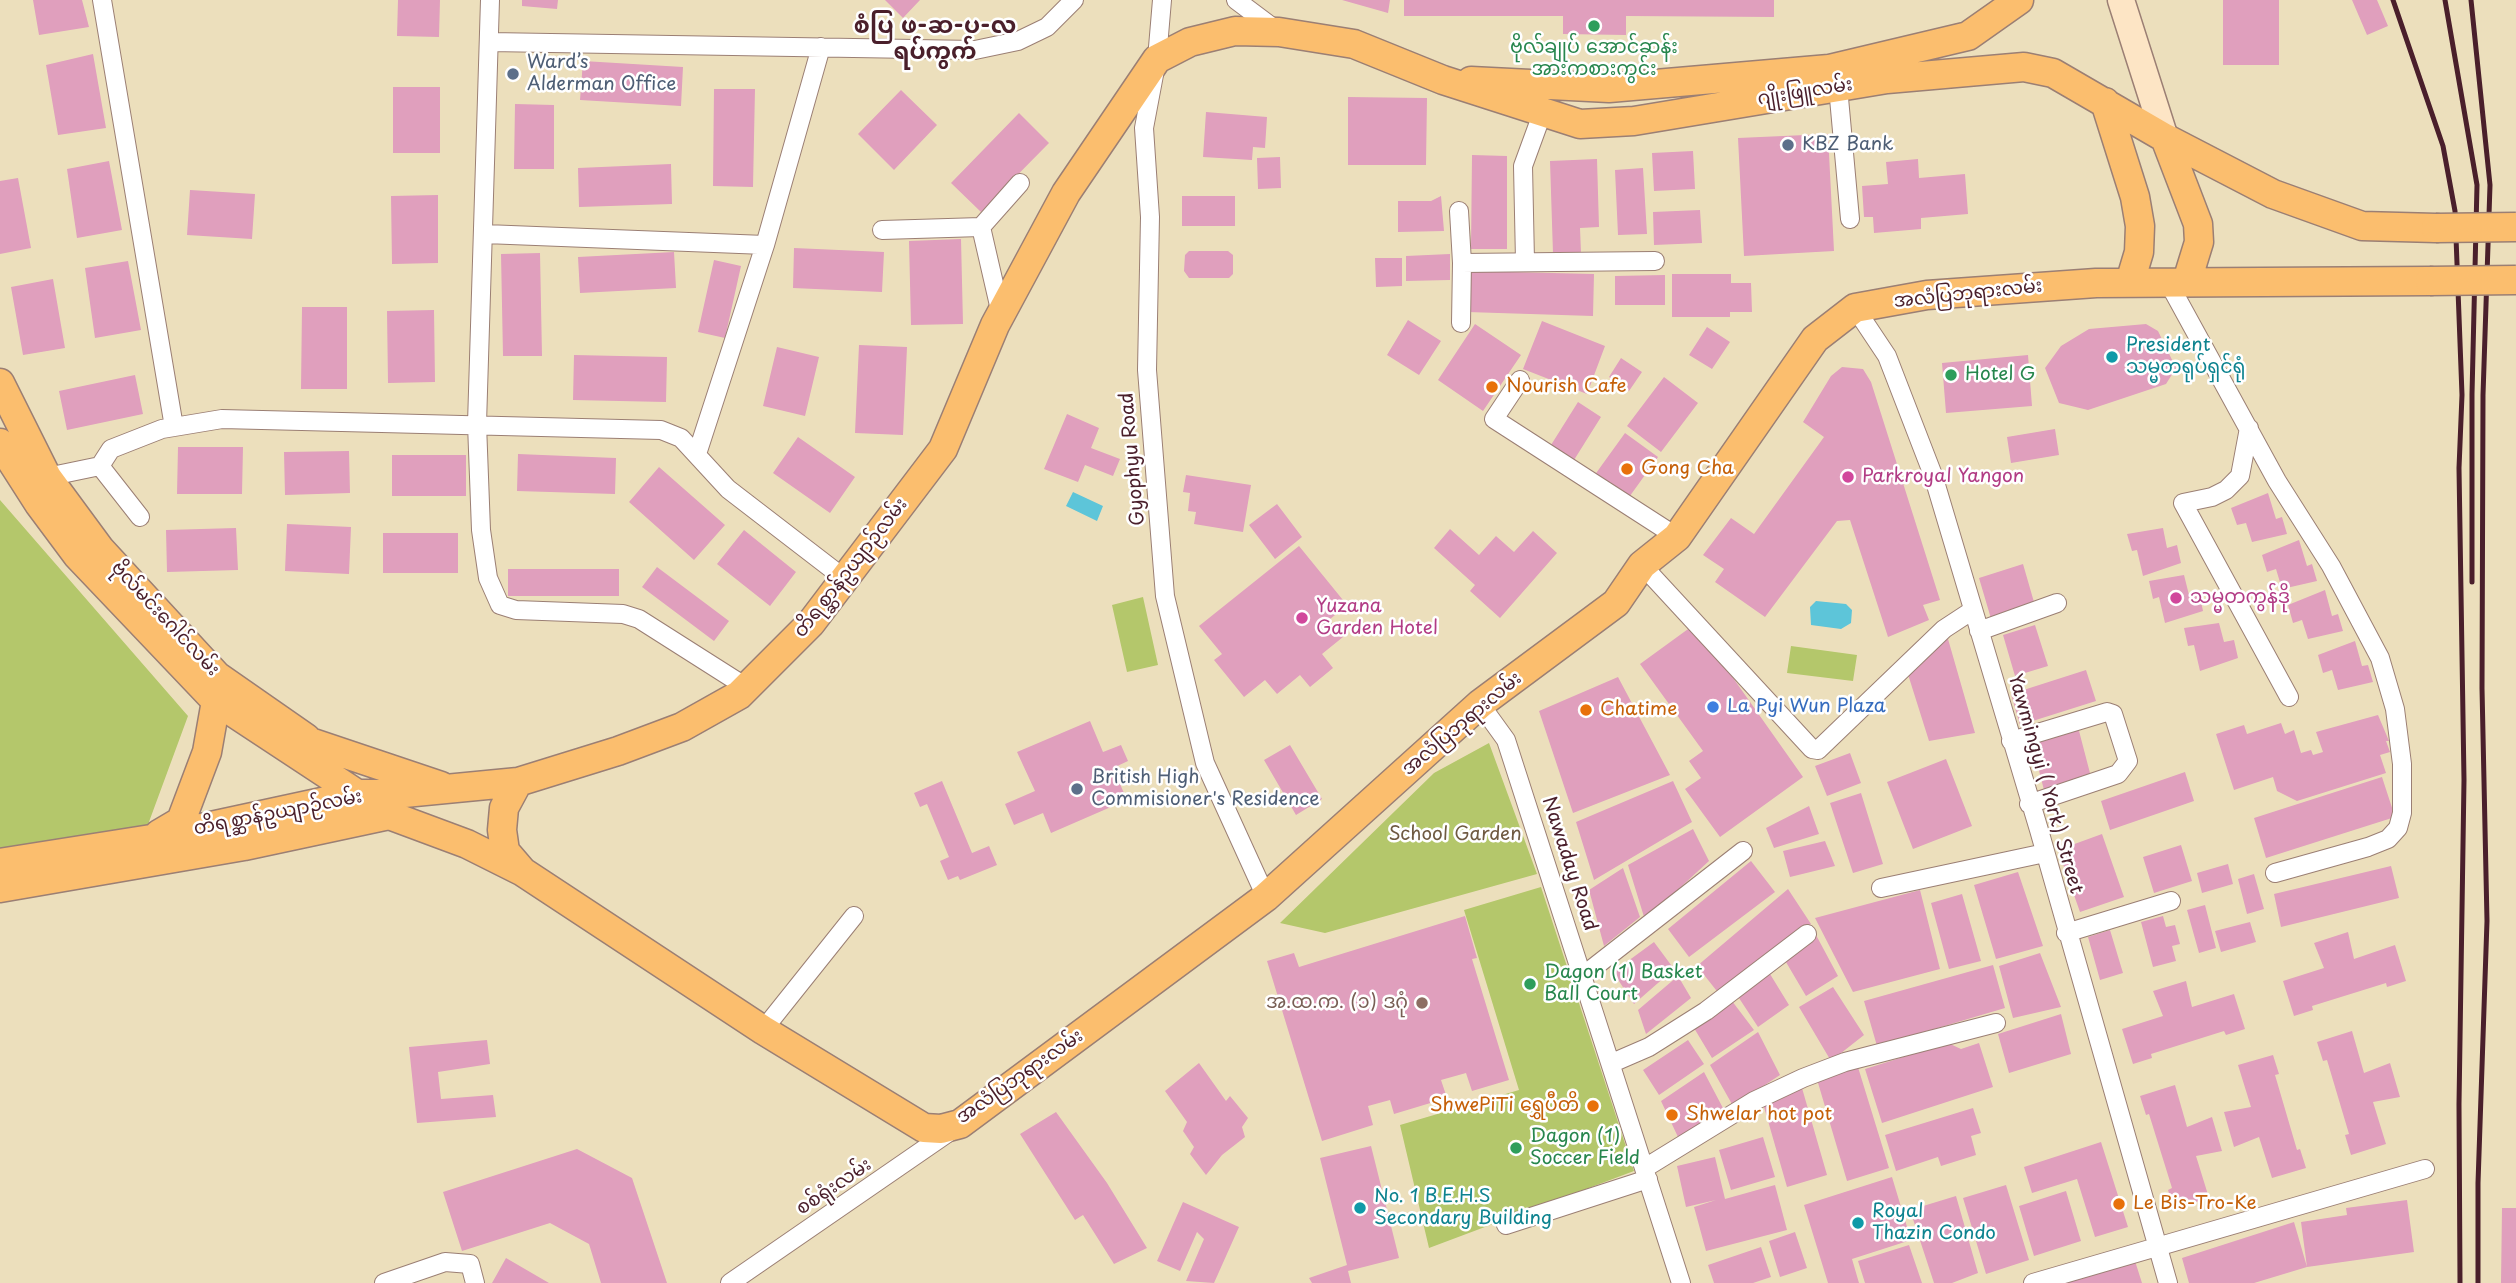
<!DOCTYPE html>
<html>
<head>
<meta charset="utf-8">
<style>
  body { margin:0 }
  canvas { display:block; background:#ecdfbc }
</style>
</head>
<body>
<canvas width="2516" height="1283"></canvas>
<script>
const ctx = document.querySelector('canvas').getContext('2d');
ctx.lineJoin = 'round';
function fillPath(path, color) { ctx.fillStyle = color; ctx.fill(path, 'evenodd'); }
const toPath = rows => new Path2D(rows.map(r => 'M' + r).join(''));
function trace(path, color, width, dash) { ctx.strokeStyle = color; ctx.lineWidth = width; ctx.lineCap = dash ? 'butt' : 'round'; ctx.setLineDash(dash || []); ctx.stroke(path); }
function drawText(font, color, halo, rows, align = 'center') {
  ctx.font = font + ' "Playpen Sans","Noto Sans Myanmar",sans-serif'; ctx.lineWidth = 5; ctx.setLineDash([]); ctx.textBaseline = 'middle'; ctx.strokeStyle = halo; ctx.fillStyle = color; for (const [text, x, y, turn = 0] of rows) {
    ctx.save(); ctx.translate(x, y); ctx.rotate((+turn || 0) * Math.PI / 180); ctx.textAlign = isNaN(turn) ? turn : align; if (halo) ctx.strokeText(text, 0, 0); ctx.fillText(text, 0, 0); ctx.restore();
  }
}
fillPath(toPath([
  [0,500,188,716,146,830,0,851],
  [1143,597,1158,665,1127,672,1112,605],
  [1791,646,1857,655,1853,681,1787,673],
  [1489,743,1537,874,1325,933,1280,923,1434,773],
  [1541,887,1634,1171,1429,1248,1400,1125,1519,1090,1464,910]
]), '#b4c76b');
fillPath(toPath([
  [1073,492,1103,506,1097,521,1066,506],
  [1816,601,1846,604,1852,610,1851,623,1841,629,1811,625,1810,607]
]), '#5dc5d9');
fillPath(toPath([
  [33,0,82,0,89,27,39,35],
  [398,0,440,0,439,37,397,36],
  [522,0,558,0,557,9,522,6],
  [885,0,920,0,903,18],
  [1342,0,1390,0,1388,13],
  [1404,0,1774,0,1774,17,1626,16,1626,35,1563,34,1563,16,1404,16],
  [2223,0,2279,0,2279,65,2223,65],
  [2352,0,2377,0,2388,26,2367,35],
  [93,54,106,128,58,135,46,65],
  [583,61,683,67,681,106,580,100],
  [393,87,440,87,440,153,393,153],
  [714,89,755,89,753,187,713,186],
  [901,90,937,125,894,170,858,134],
  [1348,97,1427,98,1426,165,1348,165],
  [515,104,554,105,554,169,514,169],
  [1206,112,1267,117,1265,148,1253,147,1252,160,1203,157],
  [1019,113,1049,143,981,212,951,183],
  [1828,134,1834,251,1744,256,1738,138],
  [1693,151,1695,189,1654,191,1652,153],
  [1472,155,1507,156,1507,249,1471,249],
  [1280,157,1281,188,1258,189,1257,158],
  [1597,159,1599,227,1580,228,1581,253,1553,254,1550,161],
  [1918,159,1919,178,1965,174,1968,214,1921,218,1921,229,1874,233,1873,217,1864,217,1862,186,1888,184,1886,162],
  [109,161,122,230,77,238,67,169],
  [671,164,672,204,579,207,578,168],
  [1643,168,1647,234,1618,235,1615,170],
  [18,178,31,248,0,254,0,181],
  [190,190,255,194,252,239,187,235],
  [438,195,438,263,392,264,391,196],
  [1182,196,1235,196,1235,226,1182,226],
  [1441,196,1444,231,1398,232,1398,201,1431,201],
  [1700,210,1702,243,1654,245,1653,212],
  [961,239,963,324,911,325,909,241],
  [794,248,884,252,882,292,793,288],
  [1189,251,1228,251,1233,255,1233,274,1229,278,1189,278,1184,271,1185,255],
  [674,252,676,288,580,293,578,257],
  [540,253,542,356,503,356,501,254],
  [1450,254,1450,280,1406,281,1406,256],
  [1375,258,1402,258,1402,286,1376,287],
  [714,260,741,266,725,338,698,332],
  [128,261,141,330,95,338,85,268],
  [1468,271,1594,274,1593,316,1467,312],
  [1672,274,1731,274,1731,283,1751,283,1752,312,1730,312,1730,317,1672,317],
  [1665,275,1665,305,1615,305,1615,276],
  [53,279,65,348,23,355,11,287],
  [302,307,347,307,347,389,301,389],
  [434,310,435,382,388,383,387,311],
  [1408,320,1441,341,1419,375,1387,355],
  [1542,321,1605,346,1587,394,1523,369],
  [1475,324,1521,355,1483,411,1438,380],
  [2146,324,2158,331,2176,368,2166,384,2088,410,2059,403,2045,368,2061,346,2089,329],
  [1707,327,1730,342,1712,369,1689,355],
  [859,345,907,347,903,435,855,433],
  [777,347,819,357,805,416,763,406],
  [574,355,667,357,666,402,573,400],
  [2028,355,2032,406,1946,413,1942,363],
  [1621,358,1642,372,1629,391,1609,377],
  [1842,367,1863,369,1871,382,1940,600,1923,605,1929,620,1888,637,1850,520,1837,521,1765,617,1715,582,1724,569,1703,555,1731,518,1754,534,1824,437,1803,422,1831,376],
  [135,375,143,414,67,430,59,391],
  [1664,377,1698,403,1661,452,1627,426],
  [1578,402,1601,417,1574,460,1551,445],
  [1067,414,1099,428,1091,448,1120,459,1113,476,1085,465,1078,482,1044,469],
  [2055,429,2059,455,2011,463,2007,437],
  [1625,433,1658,457,1627,500,1594,476],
  [798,437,855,477,830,513,773,473],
  [178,447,243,447,242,494,177,494],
  [349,451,350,493,285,495,284,452],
  [518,454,616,458,615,494,517,491],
  [392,455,466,455,466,496,392,496],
  [659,467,725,525,694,560,629,502],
  [1186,475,1251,485,1243,532,1194,524,1196,512,1188,511,1190,493,1183,492],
  [2268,493,2276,519,2282,517,2287,534,2252,542,2246,523,2237,525,2231,508],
  [1277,504,1302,537,1275,559,1249,525],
  [287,524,351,527,349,574,285,571],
  [236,528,238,570,167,572,166,530],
  [2163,528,2167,548,2177,545,2181,563,2143,576,2137,550,2132,551,2127,534],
  [1450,529,1479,555,1496,536,1514,552,1533,531,1557,553,1500,618,1470,591,1475,585,1434,548],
  [744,530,796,572,770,606,717,564],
  [383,533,458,533,458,573,383,573],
  [2299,540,2307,566,2312,564,2317,581,2282,589,2276,569,2267,572,2262,555],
  [1299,546,1347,605,1329,620,1343,637,1322,654,1333,668,1310,687,1300,675,1277,694,1265,680,1244,697,1214,660,1222,654,1199,626],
  [2023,564,2036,609,1992,622,1979,578],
  [657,567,729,621,714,641,642,587],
  [508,569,619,569,619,596,508,596],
  [2184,575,2189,595,2199,592,2203,611,2165,623,2159,597,2153,599,2149,581],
  [2325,590,2332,616,2338,614,2343,631,2308,639,2302,620,2293,623,2288,605],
  [2219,623,2224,642,2234,640,2238,658,2200,671,2194,645,2188,646,2184,628],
  [1695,624,1803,777,1720,837,1685,789,1701,778,1689,761,1703,751,1640,664],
  [2035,625,2048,666,2015,676,2003,635],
  [1946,632,1975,733,1929,741,1906,668],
  [2355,641,2362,666,2368,665,2373,682,2338,690,2332,670,2323,673,2318,655],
  [2086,670,2096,701,2020,725,2011,694],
  [1618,677,1670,775,1573,813,1539,711],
  [2378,715,2389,741,2386,741,2390,752,2380,755,2386,773,2297,801,2277,791,2273,777,2234,790,2216,734,2244,725,2247,734,2281,723,2285,734,2294,730,2301,753,2311,750,2313,755,2323,752,2316,732],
  [1090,721,1103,752,1121,745,1128,761,1113,768,1127,800,1051,833,1043,813,1014,825,1005,804,1035,791,1017,752],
  [2078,727,2091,777,2044,790,2031,740],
  [1290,745,1322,799,1296,815,1264,760],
  [1850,753,1861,783,1827,796,1815,766],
  [1946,759,1972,826,1913,849,1887,782],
  [2185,772,2194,801,2110,830,2101,801],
  [2382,777,2395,817,2266,858,2254,818],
  [942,781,972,853,989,846,997,865,960,880,958,876,948,880,940,861,949,857,927,804,920,807,914,793],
  [1673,781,1692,822,1594,880,1576,822],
  [1861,793,1883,864,1853,873,1830,803],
  [1809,806,1819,834,1774,848,1766,828],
  [1693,829,1709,861,1645,920,1628,865],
  [2102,834,2124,897,2080,912,2058,850],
  [1825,841,1835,866,1790,877,1783,851],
  [2181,845,2192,881,2154,893,2143,857],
  [1751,861,1775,892,1689,957,1668,929],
  [2228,864,2233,884,2202,893,2197,873],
  [2391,866,2399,898,2281,927,2274,894],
  [1623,868,1640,917,1604,946,1589,890],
  [2018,872,2043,946,1996,959,1974,885],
  [2254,874,2264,909,2247,914,2238,879],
  [1788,889,1811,924,1720,995,1697,966],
  [1920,890,1940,969,1853,992,1815,918],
  [1962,894,1981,961,1949,969,1931,903],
  [2205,905,2216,948,2199,953,2187,910],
  [1465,916,1477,958,1472,959,1509,1080,1472,1091,1466,1073,1441,1080,1447,1098,1394,1114,1390,1100,1368,1106,1373,1125,1322,1141,1267,961,1294,953,1299,967],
  [2163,916,2166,927,2175,925,2180,944,2172,946,2176,961,2153,967,2141,922],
  [2250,922,2256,942,2221,952,2215,931],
  [2110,930,2123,973,2100,980,2088,937],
  [2348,932,2354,959,2395,945,2406,981,2387,987,2386,983,2312,1006,2313,1010,2294,1016,2283,981,2324,968,2314,943],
  [1816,935,1838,976,1806,996,1783,957],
  [1654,942,1674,969,1634,1004,1613,972],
  [2040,953,2061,1007,2013,1018,1999,966],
  [1993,965,2005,1008,1877,1046,1864,1001],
  [1770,974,1789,1005,1758,1027,1737,995],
  [1678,976,1691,998,1646,1034,1638,1010],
  [2186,981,2192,1007,2234,994,2245,1029,2226,1035,2224,1031,2151,1054,2152,1058,2133,1064,2122,1029,2163,1016,2153,991],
  [1833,987,1864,1035,1831,1061,1799,1007],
  [1732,1001,1754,1030,1712,1058,1694,1028],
  [2061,1014,2071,1054,2009,1073,1998,1034],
  [2352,1031,2364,1073,2390,1063,2400,1097,2373,1102,2386,1144,2351,1155,2345,1135,2349,1134,2327,1060,2323,1061,2317,1042],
  [1758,1032,1780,1075,1733,1106,1710,1065],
  [487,1040,490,1064,438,1072,441,1099,493,1095,496,1117,417,1123,409,1047],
  [1688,1040,1704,1064,1659,1095,1643,1070],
  [1948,1043,1961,1049,1979,1043,1993,1087,1882,1123,1865,1069],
  [2273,1055,2279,1074,2275,1075,2297,1150,2300,1149,2306,1168,2272,1178,2259,1137,2234,1147,2224,1112,2251,1107,2238,1065],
  [1199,1063,1226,1101,1230,1096,1248,1118,1242,1127,1245,1137,1222,1155,1206,1175,1190,1154,1194,1147,1183,1131,1187,1122,1165,1091],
  [1857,1064,1889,1168,1847,1181,1816,1076],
  [1704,1072,1724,1110,1678,1137,1661,1101],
  [2175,1085,2187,1127,2212,1117,2222,1151,2196,1156,2209,1198,2174,1209,2168,1190,2172,1188,2149,1114,2146,1115,2140,1096],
  [1802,1088,1827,1175,1787,1187,1762,1100],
  [1973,1108,1981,1133,1971,1136,1976,1155,1941,1166,1938,1157,1896,1171,1885,1135],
  [1056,1112,1107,1183,1147,1248,1114,1264,1083,1215,1075,1220,1020,1134],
  [1763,1137,1775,1177,1731,1190,1719,1150],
  [2101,1142,2128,1227,2095,1237,2077,1179,2032,1193,2024,1167],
  [1371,1146,1399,1258,1348,1271,1351,1283,1312,1283,1309,1278,1347,1265,1320,1158],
  [577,1149,632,1178,667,1283,601,1283,589,1244,550,1223,462,1251,443,1192],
  [1715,1157,1725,1199,1775,1185,1787,1230,1706,1251,1694,1207,1716,1200,1686,1207,1677,1166],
  [1892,1177,1911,1240,1852,1259,1859,1283,1828,1283,1804,1205],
  [2006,1185,2029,1260,1986,1274,1963,1198],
  [2066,1191,2081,1241,2034,1256,2019,1206],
  [1956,1196,1978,1273,1952,1283,1934,1283,1910,1210],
  [2407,1200,2414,1252,2307,1267,2301,1222,2347,1215,2346,1208],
  [1183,1202,1239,1227,1214,1283,1186,1281,1204,1239,1197,1232,1180,1271,1157,1261],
  [2502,1208,2516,1208,2516,1283,2501,1283],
  [2294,1222,2307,1267,2254,1283,2189,1283,2182,1258],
  [1795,1232,1807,1268,1780,1277,1769,1241],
  [1909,1245,1922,1283,1865,1283,1858,1261],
  [1761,1247,1771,1277,1753,1283,1714,1283,1708,1265],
  [506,1258,549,1283,492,1283],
  [2135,1261,2142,1283,2068,1283,2068,1282]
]), '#e09fbd');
const street = toPath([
  [102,0,174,427],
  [490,0,477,424,481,530,488,578,500,605,516,610,623,614,639,619,746,687],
  [1162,0,1157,59,1144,128,1150,217,1147,370,1165,596,1205,763,1266,897],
  [1236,0,1276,30],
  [490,42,975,50,1018,41,1047,27,1074,0],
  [1838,87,1850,219],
  [1459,211,1462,263,1655,261],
  [882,230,981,227],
  [485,234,765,245],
  [1525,261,1523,166,1542,114],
  [2168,282,2277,481,2331,566,2380,658,2395,709,2402,764,2402,813,2398,828,2388,839,2368,847,2275,873],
  [1855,308,1887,356,1933,475,2039,830,2168,1283],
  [1001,314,981,227,1020,183],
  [1461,323,1462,263],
  [1520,380,1494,419,1677,537],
  [2249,428,2240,476,2226,490,2212,497,2183,503,2289,697],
  [697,454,765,245,821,47],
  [100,466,140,517],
  [47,477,100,466,111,449,162,429,222,419,661,430,681,438,728,489,845,579],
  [1642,565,1812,749,1818,750,1944,629,1973,610],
  [1979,631,2057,603],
  [1480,704,1506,740,1681,1283],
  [2011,741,2107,712,2113,714,2128,761,2118,774,2029,804],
  [1881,888,2045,853],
  [2066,933,2171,901],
  [1584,975,1743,851],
  [763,1030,854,916],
  [1612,1063,1649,1047,1706,1011,1807,934],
  [1645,1168,1754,1101,1803,1078,1845,1062,1996,1023],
  [1506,1225,1648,1179],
  [384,1283,445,1262,470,1264,475,1283],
  [730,1283,952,1130],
  [2033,1283,2425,1169]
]);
const secondary = toPath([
  [2121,0,2165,138]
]);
const primary = toPath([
  [1471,81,1609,88,1829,69,1968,36,2019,0],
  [2105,102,2135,197,2140,226,2139,252,2130,282],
  [2165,138,2198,224,2199,242,2187,281],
  [0,383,47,477,100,549,217,676,306,738],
  [0,443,39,504,77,555,216,701,389,815,467,844,523,872,763,1030,924,1128,941,1129,960,1124,1266,897,1480,704,1616,603,1642,565,1677,537,1815,339,1855,308,1927,295,2096,283,2430,281],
  [313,743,441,786],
  [518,782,504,808,502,830,505,851,523,872],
  [159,834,181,821,207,752,216,701],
  [0,863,151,839,359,794,394,794,518,782,618,751,682,727,739,695,811,623,943,449,995,325,1066,193,1157,59,1190,42,1235,31,1279,32,1354,44,1443,80,1580,124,1634,121,1887,79,2024,67,2053,73,2165,138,2273,194,2362,226,2436,228],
  [0,888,244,846,389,815]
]);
trace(street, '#9b7f74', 20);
trace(secondary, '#9b7f74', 29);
trace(primary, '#9b7f74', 31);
trace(street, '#fff', 18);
trace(secondary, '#fde5c5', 26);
trace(primary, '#fbbe6e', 28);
trace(toPath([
  [2393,0,2443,146,2455,211,2462,395,2459,468,2464,780,2459,1104,2460,1283],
  [2445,0,2477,185,2472,394,2472,582],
  [2471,0,2490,185,2483,395,2482,688,2487,921,2478,1183,2478,1283]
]), '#4a1f2b', 5);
const primaryBridge = toPath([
  [2436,228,2516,227],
  [2430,281,2516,280]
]);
trace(primaryBridge, '#9b7f74', 31, []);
trace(primaryBridge, '#fbbe6e', 28);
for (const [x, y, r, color] of [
  [1594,26,7,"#2e9e5b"],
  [513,74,7,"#5c6f8a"],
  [1788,145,7,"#5c6f8a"],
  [2112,357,7,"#0f9aa8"],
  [1951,375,7,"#2e9e5b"],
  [1492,387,7,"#e8710a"],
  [1627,469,7,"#e8710a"],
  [1848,477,7,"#d1479c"],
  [2176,598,7,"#d1479c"],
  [1302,618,7,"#d1479c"],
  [1713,707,7,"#3f7fe0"],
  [1586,710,7,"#e8710a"],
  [1077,789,7,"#5c6f8a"],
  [1530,984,7,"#2e9e5b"],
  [1422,1003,7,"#8d6e63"],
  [1593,1106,7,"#e8710a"],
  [1672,1115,7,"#e8710a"],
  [1516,1148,7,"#2e9e5b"],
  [2119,1204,7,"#e8710a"],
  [1360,1208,7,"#0f9aa8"],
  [1858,1223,7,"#0f9aa8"]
]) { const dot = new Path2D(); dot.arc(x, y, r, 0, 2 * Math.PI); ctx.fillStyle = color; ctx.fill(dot); trace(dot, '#fff', 2.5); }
drawText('19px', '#27864d', '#fff', [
  ["ဗိုလ်ချုပ် အောင်ဆန်း",1594,48,"center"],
  ["အားကစားကွင်း",1594,70,"center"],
  ["Hotel G",1965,375],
  ["Dagon (1) Basket",1544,973],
  ["Ball Court",1544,995],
  ["Dagon (1)",1530,1137],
  ["Soccer Field",1530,1159]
], 'left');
drawText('19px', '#4e5e75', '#fff', [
  ["Ward’s",527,63],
  ["Alderman Office",527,85],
  ["KBZ Bank",1802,145],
  ["British High",1091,778],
  ["Commisioner's Residence",1091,800]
], 'left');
drawText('19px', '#4a1f2b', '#fff', [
  ["ဂျိုးဖြူလမ်း",1805,92,-9],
  ["အလံပြဘုရားလမ်း",1968,294,-6],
  ["Gyophyu Road",1133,459,-95],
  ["တိရစ္ဆာန်ဥယျာဉ်လမ်း",851,568,-52],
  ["ဗိုလ်မင်းဂေါင်လမ်း",165,619,47],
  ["အလံပြဘုရားလမ်း",1462,724,-40],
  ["Yawmingyi ( York) Street",2045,784,74],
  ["တိရစ္ဆာန်ဥယျာဉ်လမ်း",278,813,-11],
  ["Nawaday Road",1569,864,72],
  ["အလံပြဘုရားလမ်း",1020,1077,-35],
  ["စစ်ရုံးလမ်း",834,1187,-34]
]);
drawText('19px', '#0d838f', '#fff', [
  ["President",2126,346],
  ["သမ္မတရုပ်ရှင်ရုံ",2126,368],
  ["No. 1 B.E.H.S",1374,1197],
  ["Secondary Building",1374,1219],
  ["Royal",1872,1212],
  ["Thazin Condo",1872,1234]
], 'left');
drawText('19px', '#c56008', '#fff', [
  ["Nourish Cafe",1506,387],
  ["Gong Cha",1641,469],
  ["Chatime",1600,710],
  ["ShwePiTi ရွှေပီတိ",1579,1106,"right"],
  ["Shwelar hot pot",1686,1115],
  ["Le Bis-Tro-Ke",2133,1204]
], 'left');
drawText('19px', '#b23c85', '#fff', [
  ["Parkroyal Yangon",1862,477],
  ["သမ္မတကွန်ဒို",2190,598],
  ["Yuzana",1316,607],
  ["Garden Hotel",1316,629]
], 'left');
drawText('19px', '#366cbe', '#fff', [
  ["La Pyi Wun Plaza",1727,707]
], 'left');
drawText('19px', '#6f5a41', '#fff', [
  ["School Garden",1455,835]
]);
drawText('19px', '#785e54', '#fff', [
  ["အ.ထ.က. (၁) ဒဂုံ",1408,1003]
], 'right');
drawText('bold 23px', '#4a1f2b', '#fff', [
  ["စံပြ ဖ-ဆ-ပ-လ",935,27],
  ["ရပ်ကွက်",935,53]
]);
</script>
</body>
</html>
